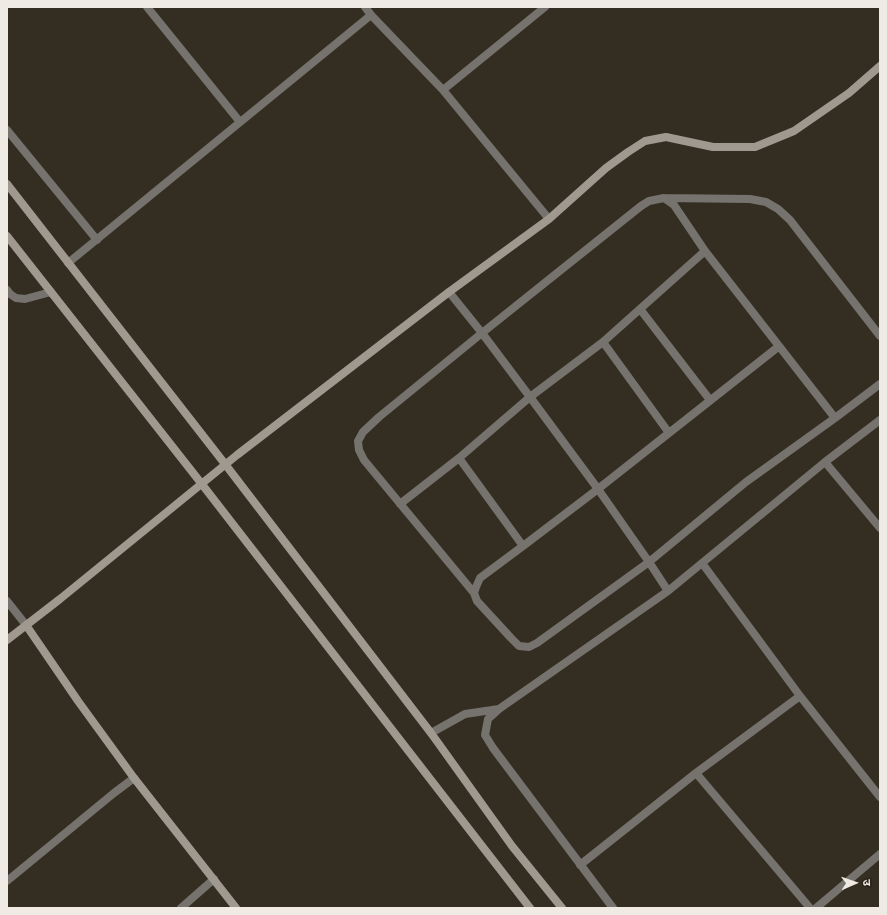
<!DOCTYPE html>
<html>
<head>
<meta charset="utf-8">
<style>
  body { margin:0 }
  #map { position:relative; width:887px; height:915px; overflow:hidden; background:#342d22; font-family:"Noto Serif","Noto Sans Devanagari",serif }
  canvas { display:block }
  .frame { position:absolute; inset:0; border:8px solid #efebe4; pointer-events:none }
  .north { position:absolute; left:835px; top:863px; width:40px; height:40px; -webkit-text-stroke:3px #2a2419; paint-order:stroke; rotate:88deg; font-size:11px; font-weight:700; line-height:16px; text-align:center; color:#efebe4 }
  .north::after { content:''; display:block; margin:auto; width:14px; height:18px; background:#efebe4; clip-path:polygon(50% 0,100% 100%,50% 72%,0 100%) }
</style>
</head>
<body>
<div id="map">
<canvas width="887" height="915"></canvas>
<div class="frame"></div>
<div class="north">उ</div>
</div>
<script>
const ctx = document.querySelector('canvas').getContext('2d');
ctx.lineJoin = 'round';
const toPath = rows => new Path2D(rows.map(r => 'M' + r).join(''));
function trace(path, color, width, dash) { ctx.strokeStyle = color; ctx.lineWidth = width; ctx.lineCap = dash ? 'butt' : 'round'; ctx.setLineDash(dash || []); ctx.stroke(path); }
trace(toPath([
  [147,7,240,122],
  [365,7,371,15,443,90],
  [545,7,443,90,549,219],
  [7,130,97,240],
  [664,198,750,199,766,202,778,209,790,220,880,336],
  [68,263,371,15],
  [7,290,10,294,16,298,25,299,51,292],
  [640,309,710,400],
  [603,342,669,433],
  [835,418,880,384],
  [459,458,530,397,603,342,705,251],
  [825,462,880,528],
  [400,504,459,458,523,546,480,578,476,587,474,593,477,601,511,638,519,646,529,647,537,643,649,562,598,489,530,397,482,333,449,292],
  [523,546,598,489,778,347],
  [474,593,364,460,359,450,358,441,363,432,379,417,482,333,641,206,649,201,664,198,674,205,705,251,835,418,746,482,649,562,668,591],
  [7,601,26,625],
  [800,696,880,797],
  [431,733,465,714,499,709],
  [696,773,810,908],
  [580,865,696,773,800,696,702,563],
  [7,881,114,793,134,778],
  [181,908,214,879],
  [613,908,493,748,485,735,488,719,499,709,668,591,825,462,880,420],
  [816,908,880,854]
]), '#76726d', 8);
trace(toPath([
  [7,184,225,464,431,733,512,846,562,908],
  [7,236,201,483,530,908],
  [26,625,78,701,134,778,236,908],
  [7,640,60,599,237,455,449,292,549,219,606,168,628,152,645,141,666,137,713,147,755,147,794,131,849,93,880,66]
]), '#9f9990', 8);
</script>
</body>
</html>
